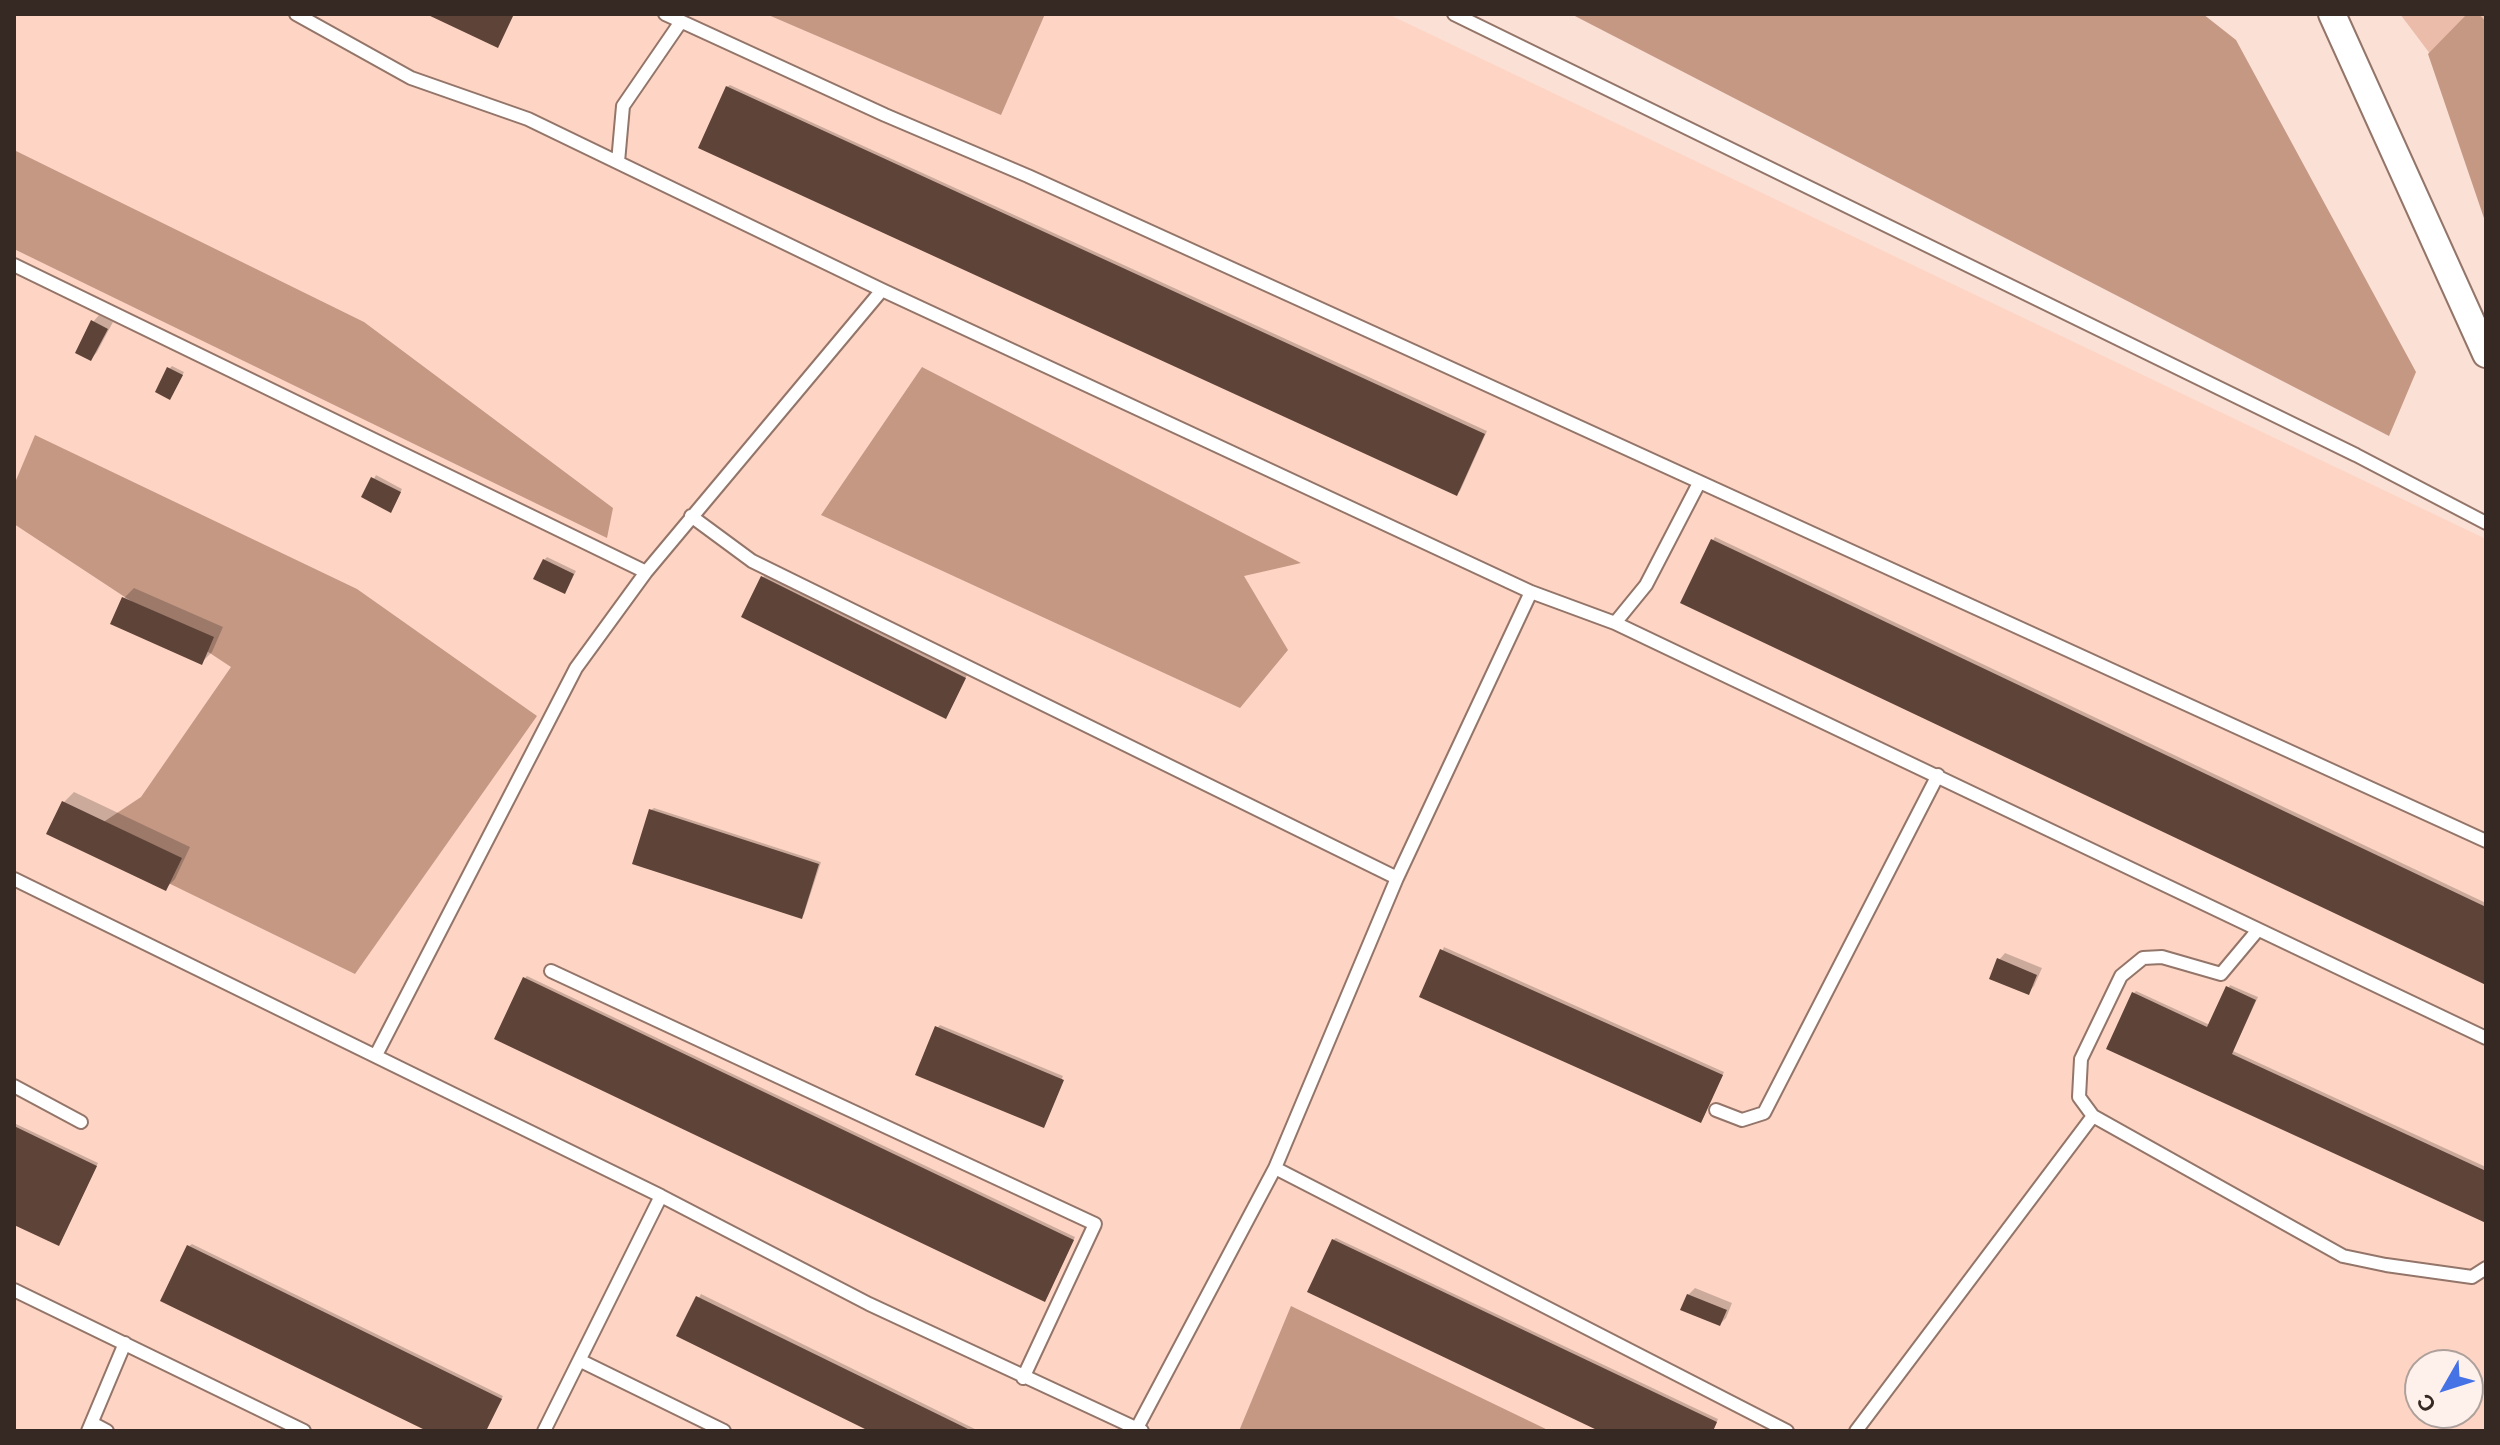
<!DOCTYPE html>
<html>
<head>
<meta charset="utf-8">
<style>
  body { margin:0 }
  #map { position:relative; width:2500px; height:1445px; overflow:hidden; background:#fbe0d5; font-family:"Work Sans",sans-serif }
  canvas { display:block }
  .frame { position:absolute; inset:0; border:16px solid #362924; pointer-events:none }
  .north { position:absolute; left:2404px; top:1349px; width:80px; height:80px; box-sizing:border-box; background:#fef0eb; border:2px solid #aea09b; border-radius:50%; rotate:231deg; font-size:22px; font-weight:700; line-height:32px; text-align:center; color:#362924 }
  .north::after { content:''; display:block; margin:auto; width:28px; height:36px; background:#4572e4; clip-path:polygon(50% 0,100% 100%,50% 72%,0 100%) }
</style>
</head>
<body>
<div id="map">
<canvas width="2500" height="1445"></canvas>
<div class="frame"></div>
<div class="north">С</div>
</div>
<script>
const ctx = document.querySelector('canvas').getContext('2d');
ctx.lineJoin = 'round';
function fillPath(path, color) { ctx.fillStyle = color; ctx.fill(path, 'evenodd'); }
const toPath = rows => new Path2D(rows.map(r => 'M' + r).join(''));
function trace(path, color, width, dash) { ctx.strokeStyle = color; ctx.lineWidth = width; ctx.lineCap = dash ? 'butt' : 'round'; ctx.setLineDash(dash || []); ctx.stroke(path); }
fillPath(toPath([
  [14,14,1388,14,2486,539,2486,1431,14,1431],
  [2420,1365,2468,1365,2468,1413,2420,1413]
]), '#fed5c4');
fillPath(toPath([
  [2400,14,2486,14,2486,128]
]), '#ebbca9');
fillPath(toPath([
  [766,14,1045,14,1001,115],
  [1571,14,2203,14,2236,40,2416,372,2389,436],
  [2467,14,2479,14,2486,22,2486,224,2428,54],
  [14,150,364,322,613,508,607,538,14,249],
  [922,367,1301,563,1244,576,1288,650,1240,708,821,515],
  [35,435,357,589,537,716,355,974,78,839,141,797,231,667,14,524,14,485],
  [1291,1306,1550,1431,1239,1431]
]), '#c59884');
fillPath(toPath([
  [730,85,1487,431,1460,491,1457,493,727,87],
  [99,315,113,322,97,352,91,359,93,322],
  [172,366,184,372,172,395,169,369],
  [376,475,402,489,393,508,364,497],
  [1715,537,2486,903,2486,983,1713,540],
  [547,557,576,571,567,589,544,560],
  [766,575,967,675,948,714,763,577],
  [134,588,223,627,212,652,202,662,124,598],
  [74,792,190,847,175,879,165,889,49,833,64,802],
  [654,808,821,862,804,914,801,917,651,810],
  [1444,947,1724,1072,1703,1118,1701,1121,1421,996],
  [2005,953,2042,968,2034,986,2028,993,1999,960],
  [527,976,1075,1237,1047,1297,525,978],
  [2230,985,2258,997,2233,1051,2486,1167,2486,1220,2134,993,2136,991,2210,1025],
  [940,1025,1063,1076,1043,1125,937,1028],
  [14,1123,98,1163,61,1241,14,1223],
  [1336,1238,1718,1419,1713,1431,1603,1431,1333,1240],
  [192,1244,503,1396,486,1431,431,1431,189,1246],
  [1695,1288,1732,1303,1726,1318,1720,1324,1688,1295],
  [701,1294,979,1431,873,1431,679,1335]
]), '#0003');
fillPath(toPath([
  [426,14,514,14,498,48],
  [726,86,1485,434,1457,496,698,148],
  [91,320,108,329,91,361,75,353],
  [167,367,183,375,170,400,155,392],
  [371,477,401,492,391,513,361,497],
  [1711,539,2486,907,2486,985,1680,603],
  [543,559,574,574,565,594,533,579],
  [761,576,966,678,946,719,741,617],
  [122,597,214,637,202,665,110,624],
  [62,801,182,858,166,891,46,834],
  [649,809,819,864,802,919,632,864],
  [1440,949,1723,1075,1701,1123,1419,997],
  [1997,958,2037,975,2029,995,1989,979],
  [523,977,1074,1240,1045,1302,494,1039],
  [2226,986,2256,1000,2232,1054,2486,1171,2486,1223,2106,1049,2132,992,2207,1027],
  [935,1026,1064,1080,1044,1128,915,1075],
  [14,1126,97,1166,59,1246,14,1225],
  [1332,1239,1717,1422,1713,1431,1599,1431,1307,1292],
  [187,1245,502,1399,486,1431,427,1431,160,1301],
  [1687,1294,1727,1310,1720,1326,1680,1310],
  [696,1296,972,1431,869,1431,676,1336]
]), '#5e4338');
const service = toPath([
  [296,14,411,78,528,119,882,290,1207,441,1531,592,1615,623,2486,1038],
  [665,14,885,115,1028,176,1415,352,2486,841],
  [1454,14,2356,455,2486,523],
  [618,162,623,106,680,23],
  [14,265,646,572],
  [691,516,752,561,1397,878],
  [1615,623,1646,585,1699,483],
  [14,879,661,1196,869,1304,1142,1431],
  [551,971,1095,1224,1023,1378],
  [376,1055,576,668,646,572,882,290],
  [14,1086,81,1122],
  [1716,1110,1742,1120,1764,1113,1938,775],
  [2093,1116,2079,1097,2081,1059,2121,976,2143,958,2162,957,2221,974,2257,931],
  [1275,1168,1787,1431],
  [14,1290,304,1431],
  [581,1361,724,1431],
  [92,1423,107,1431],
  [1137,1428,1275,1168,1397,878,1531,592],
  [88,1431,125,1343],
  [544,1431,661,1196],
  [1856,1431,2093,1116,2343,1256,2386,1265,2472,1277,2486,1268]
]);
const minor = toPath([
  [2332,14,2486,354]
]);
trace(service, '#937569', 16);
trace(minor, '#937569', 30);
trace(service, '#fff', 12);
trace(minor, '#fff', 26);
</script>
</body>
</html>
